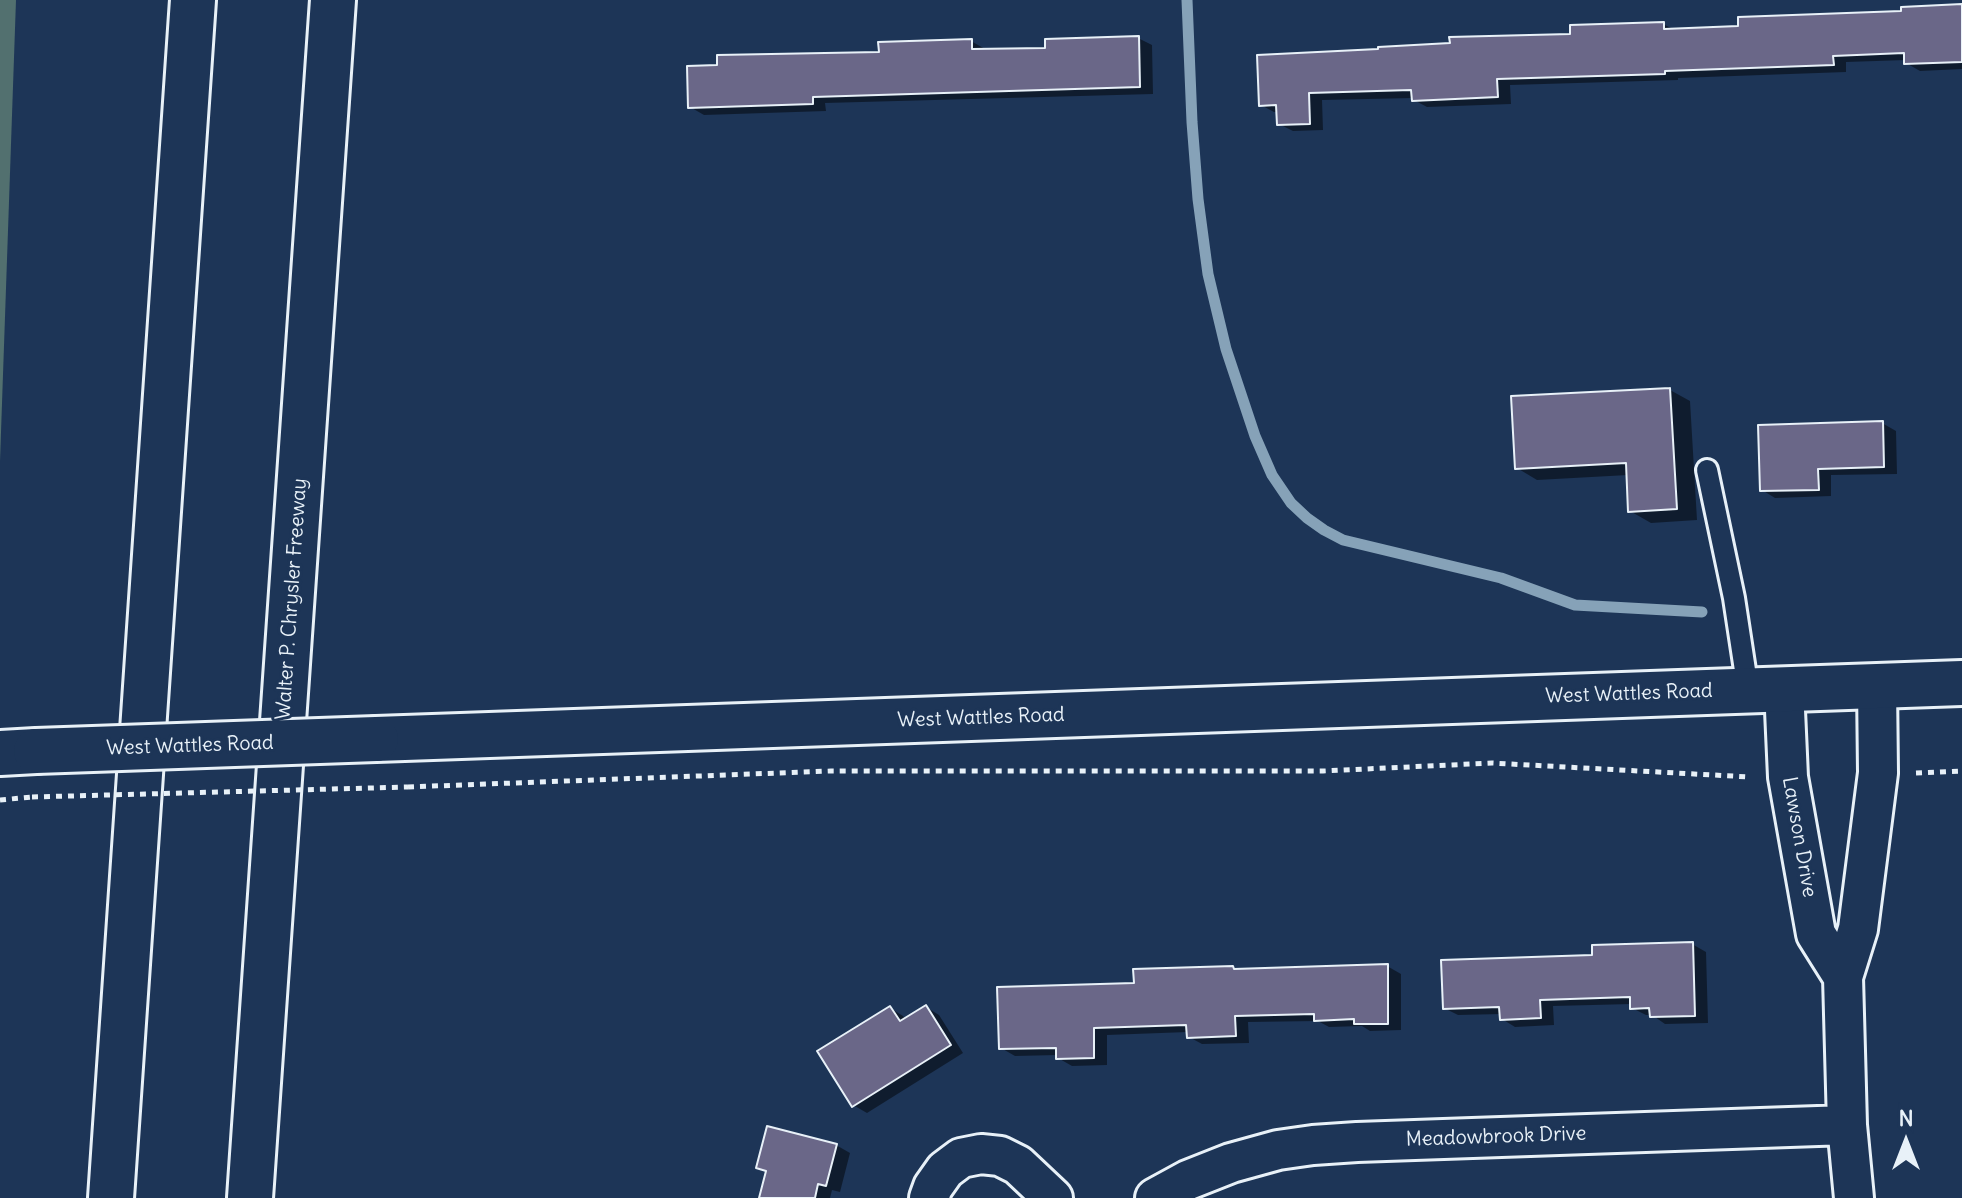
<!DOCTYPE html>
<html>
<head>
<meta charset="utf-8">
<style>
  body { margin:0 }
  #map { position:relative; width:1962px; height:1198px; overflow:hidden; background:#1d3557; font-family:Delius,sans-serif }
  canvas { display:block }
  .north { position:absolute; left:1866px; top:1102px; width:80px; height:80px; -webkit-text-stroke:6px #1d3557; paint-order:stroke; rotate:0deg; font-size:22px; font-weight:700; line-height:32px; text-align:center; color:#e8f1f8 }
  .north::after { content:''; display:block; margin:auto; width:28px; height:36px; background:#e8f1f8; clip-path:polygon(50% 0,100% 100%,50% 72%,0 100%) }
</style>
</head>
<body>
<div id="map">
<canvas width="1962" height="1198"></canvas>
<div class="north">N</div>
</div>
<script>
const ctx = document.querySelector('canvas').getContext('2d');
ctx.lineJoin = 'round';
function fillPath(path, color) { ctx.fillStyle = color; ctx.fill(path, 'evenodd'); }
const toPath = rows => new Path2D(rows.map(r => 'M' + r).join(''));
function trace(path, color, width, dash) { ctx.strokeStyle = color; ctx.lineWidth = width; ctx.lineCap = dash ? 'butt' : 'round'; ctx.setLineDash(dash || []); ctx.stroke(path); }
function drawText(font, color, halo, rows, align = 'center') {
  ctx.font = font + ' Delius,sans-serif'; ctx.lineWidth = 6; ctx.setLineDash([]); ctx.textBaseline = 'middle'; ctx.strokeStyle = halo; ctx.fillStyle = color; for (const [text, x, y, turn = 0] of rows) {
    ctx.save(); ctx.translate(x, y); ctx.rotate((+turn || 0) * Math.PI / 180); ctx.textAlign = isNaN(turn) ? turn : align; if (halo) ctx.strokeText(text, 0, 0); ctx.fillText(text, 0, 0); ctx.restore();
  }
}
fillPath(toPath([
  [0,0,16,0,0,461]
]), '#52706f');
fillPath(toPath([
  [1962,6,1962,69,1920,71,1906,63,1906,60,1846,62,1846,72,1678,78,1678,80,1510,85,1511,104,1427,107,1414,100,1413,98,1322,100,1323,130,1293,131,1279,124,1278,112,1274,112,1261,105,1380,51,1572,36,1663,24,1675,30,1741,28],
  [1138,38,1152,45,1153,94,825,103,826,111,704,115,690,107,881,54,971,41,985,49,1047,50],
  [1670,390,1690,401,1697,520,1651,523,1630,511,1628,475,1537,480,1517,468],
  [1882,423,1896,431,1897,474,1831,475,1831,496,1775,498,1762,490],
  [1692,944,1706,952,1708,1023,1665,1024,1652,1015,1646,1015,1632,1008,1632,1004,1553,1006,1554,1025,1515,1027,1502,1019,1502,1014,1458,1015,1444,1008,1594,957],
  [1387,966,1401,974,1401,1030,1370,1031,1362,1026,1329,1027,1318,1021,1248,1022,1249,1043,1202,1044,1189,1037,1188,1032,1107,1035,1107,1065,1072,1066,1058,1058,1058,1055,1015,1056,1001,1048,1136,985,1238,971],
  [926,1007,939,1015,963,1053,867,1113,853,1105,890,1008,903,1016,906,1020],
  [836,1145,850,1153,840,1192,832,1190,830,1198,761,1198,768,1172,759,1167]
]), '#0007');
trace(toPath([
  [1187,0,1192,122,1198,199,1208,274,1226,349,1255,436,1272,475,1291,503,1307,518,1324,530,1343,540,1501,578,1575,605,1702,612]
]), '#86a2b8', 11);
const building = toPath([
  [1962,4,1962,62,1904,64,1904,53,1833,56,1834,65,1665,71,1665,74,1497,79,1498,97,1412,101,1411,90,1309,93,1310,124,1277,125,1276,105,1259,106,1257,55,1378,49,1378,47,1450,43,1449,37,1570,34,1570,25,1664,22,1664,29,1738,26,1738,17,1901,11,1901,7,1962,4],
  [1139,36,1140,87,813,97,813,104,688,108,687,66,717,65,717,55,879,52,878,42,972,39,972,49,1045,48,1045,39,1139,36],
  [1670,388,1677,509,1628,512,1626,463,1515,469,1511,396,1670,388],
  [1883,421,1884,467,1818,469,1819,490,1760,491,1758,425,1883,421],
  [1693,942,1695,1016,1650,1017,1649,1008,1630,1009,1630,997,1540,1000,1541,1018,1500,1020,1499,1007,1443,1009,1441,960,1592,955,1592,945,1693,942],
  [1388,964,1388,1024,1354,1024,1354,1019,1314,1021,1314,1014,1235,1016,1236,1036,1187,1038,1186,1025,1094,1028,1094,1058,1056,1059,1056,1048,999,1049,997,987,1134,983,1133,969,1233,966,1234,969,1388,964],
  [926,1005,951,1045,852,1107,817,1051,890,1006,900,1021,926,1005],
  [767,1126,837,1144,826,1186,818,1184,815,1198,759,1198,766,1171,756,1168,767,1126]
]);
fillPath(building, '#6a6788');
trace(building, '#e8f1f8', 2);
const service = toPath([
  [1707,470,1734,598,1748,690]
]);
const minor = toPath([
  [1784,688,1788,777,1816,934,1843,977],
  [929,1198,933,1187,945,1170,961,1158,981,1154,1000,1156,1018,1165,1053,1198],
  [1155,1198,1188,1180,1231,1163,1278,1150,1313,1145,1357,1142,1847,1125],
  [1854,1198,1847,1125,1843,977,1858,929,1878,773,1877,685]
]);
const tertiary = toPath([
  [376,739,1962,683],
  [0,753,36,751]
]);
const motorway = toPath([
  [111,1198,193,0],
  [250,1198,333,0]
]);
trace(service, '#e8f1f8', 26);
trace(minor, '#e8f1f8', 44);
trace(tertiary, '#e8f1f8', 50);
trace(motorway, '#e8f1f8', 50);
trace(toPath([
  [1916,773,1962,771],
  [408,787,831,771,1323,771,1492,763,1750,777],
  [0,800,32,797]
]), '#e8f1f8', 5, [6, 6]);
trace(service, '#1d3557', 20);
trace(minor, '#1d3557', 38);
trace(tertiary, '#1d3557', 44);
trace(motorway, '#1d3557', 44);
const tertiaryBridge = toPath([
  [36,751,376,739]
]);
trace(tertiaryBridge, '#e8f1f8', 50, []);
trace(toPath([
  [32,797,408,787]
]), '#e8f1f8', 5, [6, 6]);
trace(tertiaryBridge, '#1d3557', 44);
drawText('20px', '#e8f1f8', '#1d3557', [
  ["Walter P. Chrysler Freeway",292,599,-86],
  ["West Wattles Road",1629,694,-2],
  ["West Wattles Road",981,718,-2],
  ["West Wattles Road",190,746,-2],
  ["Lawson Drive",1799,837,80],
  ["Meadowbrook Drive",1496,1137,-2]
]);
</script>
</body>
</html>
